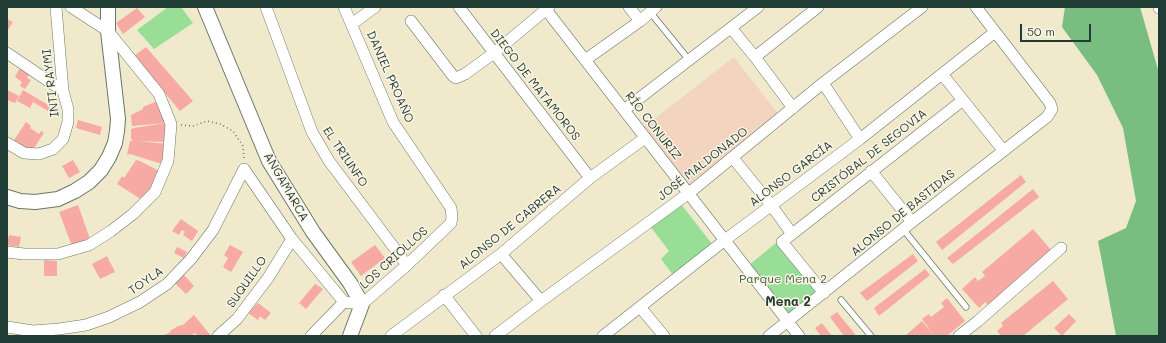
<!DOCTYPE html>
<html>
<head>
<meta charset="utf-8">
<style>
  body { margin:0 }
  #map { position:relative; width:1166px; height:343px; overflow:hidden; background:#f0e9cc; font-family:Mali,sans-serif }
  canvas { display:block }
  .frame { position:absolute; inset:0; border:8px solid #1f3d34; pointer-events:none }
  .scale { position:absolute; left:1020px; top:24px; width:71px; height:18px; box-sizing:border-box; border:2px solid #1f3d34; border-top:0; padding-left:5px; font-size:12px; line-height:14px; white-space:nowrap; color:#1f3d34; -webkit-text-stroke:3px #fcf5e5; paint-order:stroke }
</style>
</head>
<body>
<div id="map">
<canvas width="1166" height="343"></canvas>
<div class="frame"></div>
<div class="scale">50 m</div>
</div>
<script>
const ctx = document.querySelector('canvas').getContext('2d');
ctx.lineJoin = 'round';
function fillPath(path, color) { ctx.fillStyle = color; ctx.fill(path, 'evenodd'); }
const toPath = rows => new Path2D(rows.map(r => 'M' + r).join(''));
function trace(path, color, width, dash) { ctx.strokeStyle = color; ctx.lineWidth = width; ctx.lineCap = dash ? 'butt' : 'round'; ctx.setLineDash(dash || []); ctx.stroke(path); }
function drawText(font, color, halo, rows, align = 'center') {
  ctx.font = font + ' Mali,sans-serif'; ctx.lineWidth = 3; ctx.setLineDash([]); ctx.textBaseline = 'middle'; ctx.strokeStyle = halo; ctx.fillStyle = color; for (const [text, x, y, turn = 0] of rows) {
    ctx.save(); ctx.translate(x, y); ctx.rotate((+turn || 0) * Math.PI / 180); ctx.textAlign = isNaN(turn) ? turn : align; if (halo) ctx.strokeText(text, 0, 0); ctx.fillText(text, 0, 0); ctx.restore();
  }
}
fillPath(toPath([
  [734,57,779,115,689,184,644,127]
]), '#f3d4bf');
fillPath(toPath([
  [168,7,181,7,193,23,154,49,137,30],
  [681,204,712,244,673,275,661,259,669,251,650,226],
  [777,242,818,293,788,317,748,266]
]), '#98de97');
fillPath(toPath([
  [1065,7,1140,7,1159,73,1159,336,1116,336,1098,241,1126,228,1136,201,1123,128,1097,75,1062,27]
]), '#7abd80');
fillPath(toPath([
  [137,8,145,17,123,34,116,23],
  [7,19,13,22,7,31],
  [146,47,193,101,180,111,134,56],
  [22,64,32,70,27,78,31,80,25,89,20,86,22,82,15,77],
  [7,90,19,96,15,103,7,100],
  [23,90,50,106,48,111,33,102,30,108,17,101],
  [155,102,157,102,167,123,166,139,164,139,164,142,137,141,168,144,162,164,130,154,127,155,130,141,133,141,131,139,131,129,134,128,165,123,132,126,131,115,143,109,143,107],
  [78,120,102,127,100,135,76,128],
  [26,122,31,126,30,128,39,134,41,131,44,133,32,151,28,150,14,140],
  [73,160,80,172,69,178,62,166],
  [136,160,140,161,163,173,155,188,145,182,153,187,144,201,117,184,122,176,124,178],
  [1021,175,1026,182,942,250,936,242],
  [1033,189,1039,197,953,264,947,258],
  [78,205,90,239,72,246,59,212],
  [181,219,198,231,192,241,183,235,185,232,182,230,179,235,172,231],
  [1033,229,1051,250,988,305,985,302,979,308,962,289,975,277,978,281,985,276,982,272],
  [9,235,21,237,19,247,7,245],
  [230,245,243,252,231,272,223,267,228,258,224,255],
  [375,245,385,258,361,276,351,262],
  [177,247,187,252,184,258,174,253],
  [913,254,918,261,867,301,860,293],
  [107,256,115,272,100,279,92,264],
  [44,260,57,261,57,276,44,276],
  [925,269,930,275,879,316,874,308],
  [184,275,194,286,186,294,175,283],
  [1053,281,1068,299,1023,336,1001,336,997,331,1003,326,1001,323],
  [315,284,323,289,306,309,299,303],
  [947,298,965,321,947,336,905,336,922,321,933,334,922,319,929,314,931,317,944,307,941,303],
  [258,303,271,313,265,320,260,316,258,320,248,313],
  [837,312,851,329,856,336,844,336,830,317],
  [1069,314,1076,321,1062,336,1054,328],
  [194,315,211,336,198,336,195,333,191,336,162,336,171,332,170,331,178,326,183,325],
  [822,323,832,336,821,336,815,328]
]), '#f7a9a4');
const service = toPath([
  [650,12,689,60],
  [903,229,966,307],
  [841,300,871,336]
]);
const minor = toPath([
  [266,7,312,132,329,161,407,265],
  [459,7,590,178],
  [544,7,799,336],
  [629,7,640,21],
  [1159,7,1159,8],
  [411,21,453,76,456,78,465,74,494,53,549,7],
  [352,24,375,7],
  [731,28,755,57,793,108],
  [7,53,63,91],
  [755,57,818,7],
  [585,60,640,21,656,7],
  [942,74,1003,150],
  [823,83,860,139],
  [624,110,758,7],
  [7,143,24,153,39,154,53,149,63,139,68,122,68,109,63,91,56,7],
  [733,158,771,205,792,234],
  [871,171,912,222],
  [7,252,24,254,58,254,89,245,111,231,133,214,155,192,168,161,171,124,159,94,108,31,71,7],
  [501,254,541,301],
  [824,293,782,242,963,100],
  [444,295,476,336],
  [640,307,664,336],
  [7,327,33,331,59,329,86,325,109,317,140,302,167,284,191,259,213,230,244,169,292,239,344,302],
  [218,336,237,319,268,278,292,239],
  [311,336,344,302,362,304,407,265,451,223,452,217,451,208,393,122,344,7],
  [391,336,501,254,590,178,645,138],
  [495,336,541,301,689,193,823,83,922,7],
  [603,336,725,240,860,139,995,32],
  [769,336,912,222,1047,117,1052,109,1050,103,976,7],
  [959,336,978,321,1061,248]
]);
const tertiary = toPath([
  [205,7,269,161,313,232,350,283,362,304,350,336],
  [7,197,20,201,35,202,58,199,75,191,89,182,101,170,109,157,115,143,117,131,118,119,108,31,108,7]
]);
trace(service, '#687969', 7);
trace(minor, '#687969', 12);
trace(tertiary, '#687969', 16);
trace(toPath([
  [181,125,193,126,207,121,220,124,233,131,243,146,244,159]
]), '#687969', 1.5, [1, 3]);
trace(service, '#fff', 5.5);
trace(minor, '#fff', 11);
trace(tertiary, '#fff', 14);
drawText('12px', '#1f3d34', '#fcf5e5', [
  ["DANIEL PROAÑO",390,77,66],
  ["INTI RAYMI",51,83,-97],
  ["DIEGO DE MATAMOROS",535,85,52],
  ["RÍO CONURIZ",653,126,52],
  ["CRISTÓBAL DE SEGOVIA",869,156,-38],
  ["EL TRIUNFO",345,157,56],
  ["JOSÉ MALDONADO",703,164,-38],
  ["ALONSO GARCÍA",791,174,-37],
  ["ANGAMARCA",286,187,60],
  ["ALONSO DE BASTIDAS",903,213,-39],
  ["ALONSO DE CABRERA",510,227,-39],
  ["LOS CRIOLLOS",394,258,-42],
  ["TOYLA",146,281,-35],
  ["SUQUILLO",247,282,-55]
]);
drawText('12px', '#375d48', '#fcf5e5', [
  ["Parque Mena 2",783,279]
]);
drawText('bold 13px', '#1f3d34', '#fcf5e5', [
  ["Mena 2",788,302]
]);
</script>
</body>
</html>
